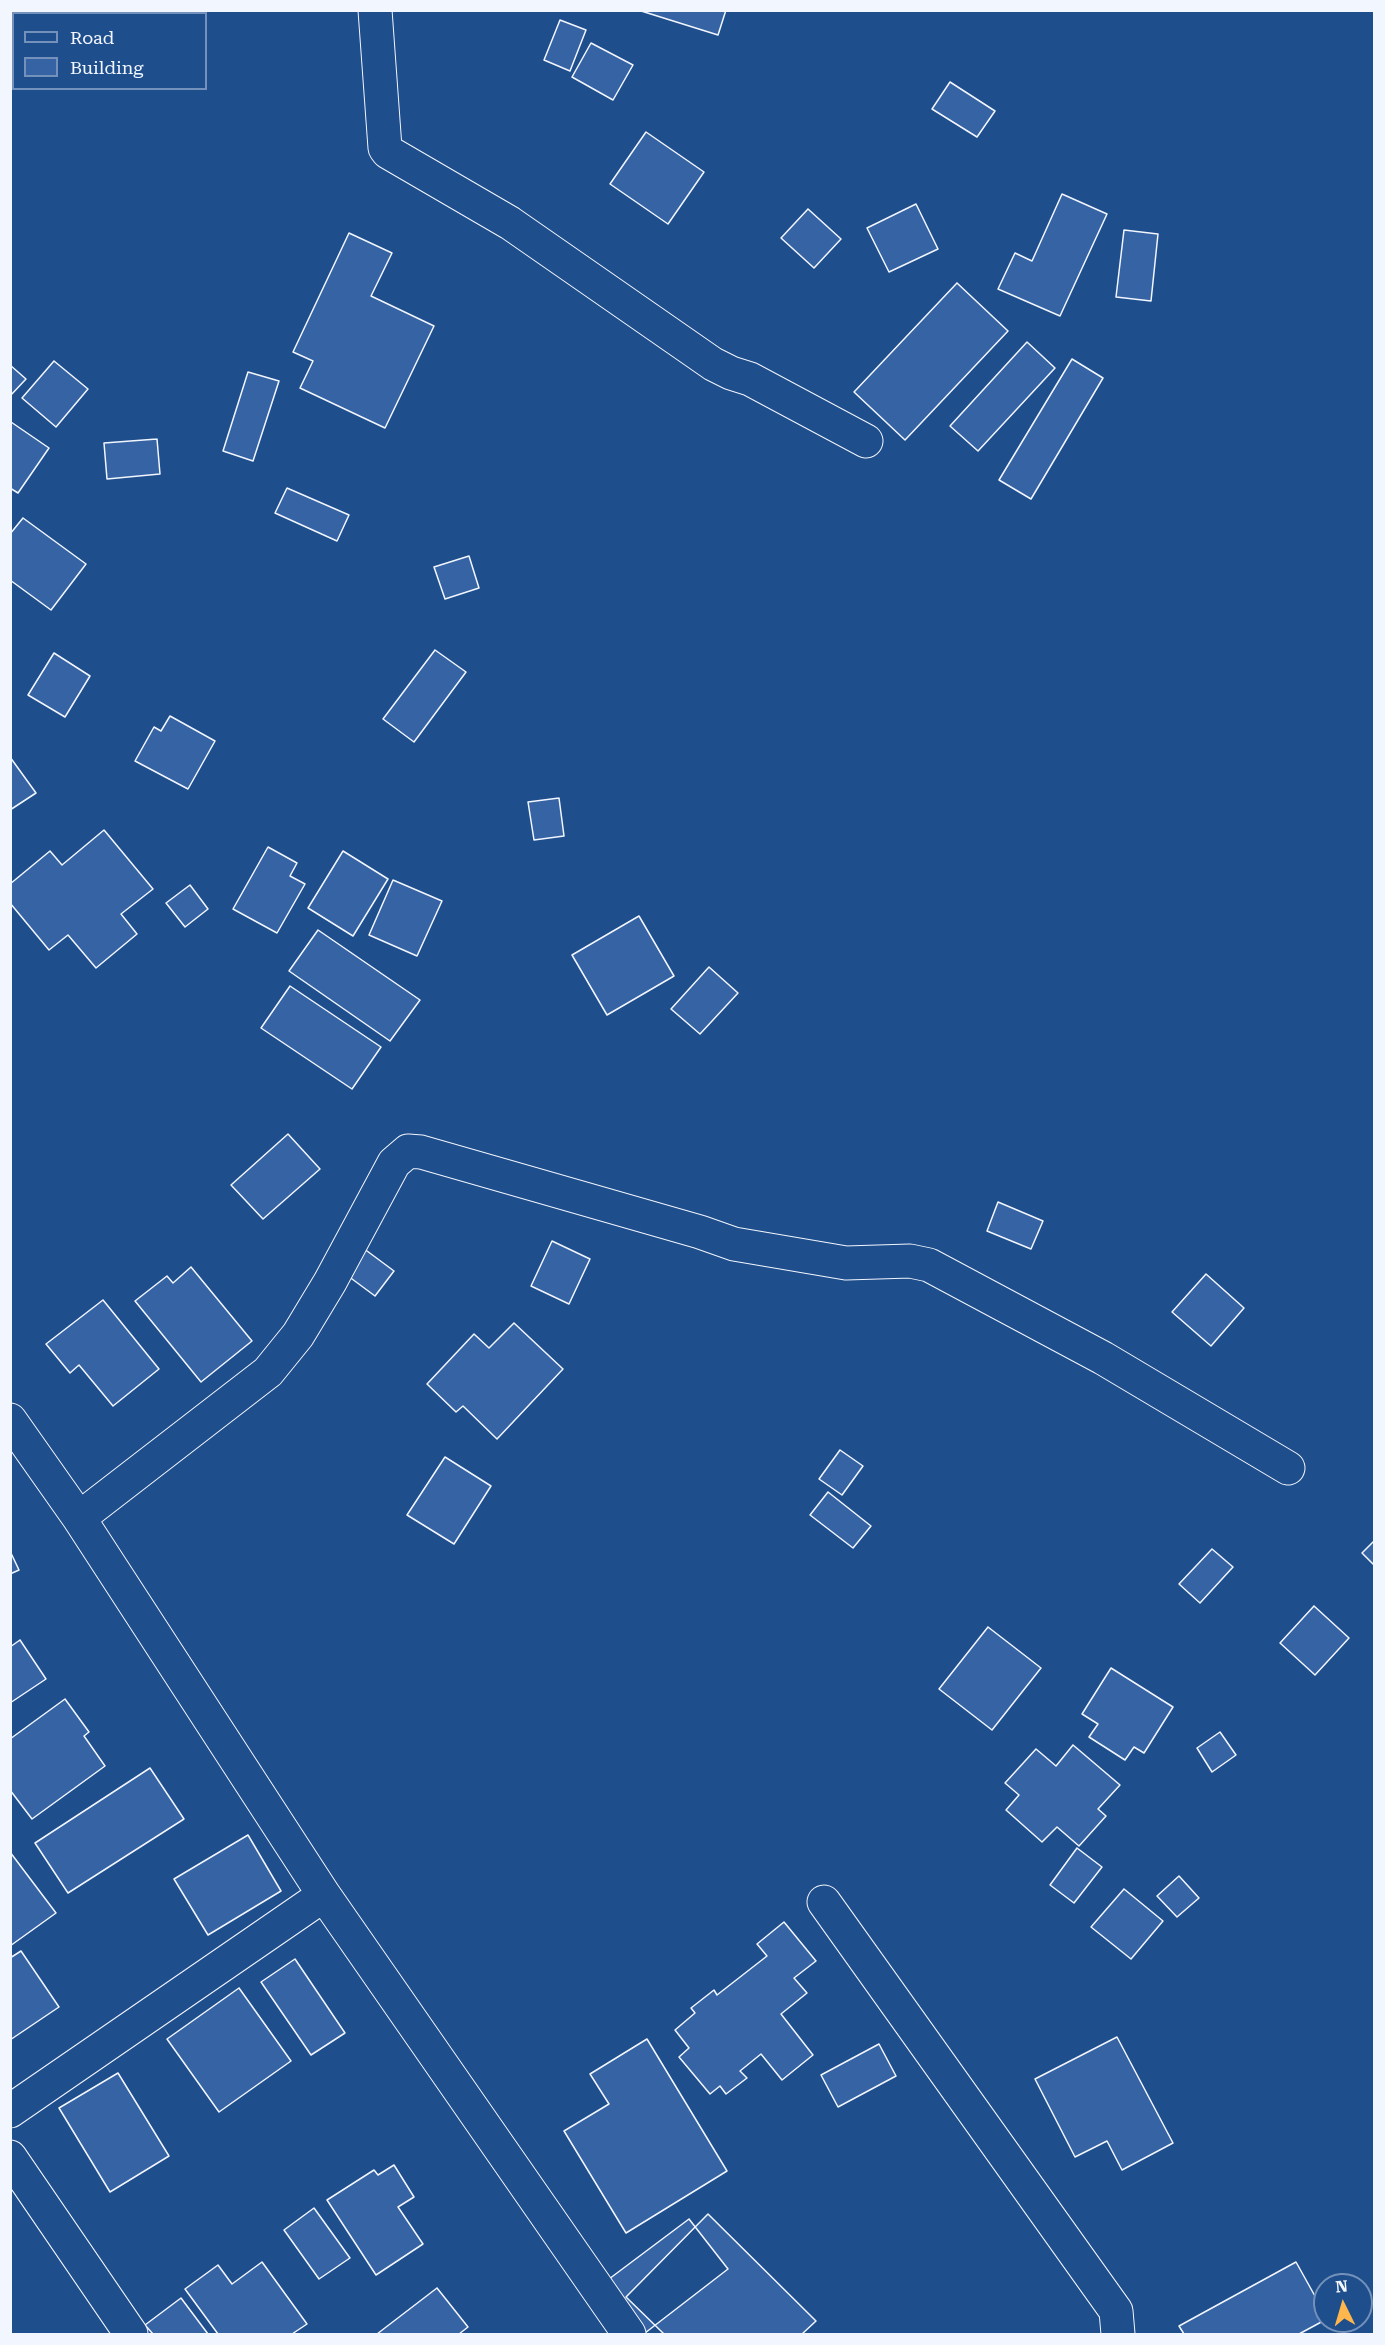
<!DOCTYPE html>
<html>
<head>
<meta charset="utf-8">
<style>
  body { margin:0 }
  #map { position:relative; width:1385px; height:2345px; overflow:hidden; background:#1f4e8c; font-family:"Roboto Serif",serif }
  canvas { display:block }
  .frame { position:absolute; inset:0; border:12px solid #f2f6ff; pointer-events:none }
  .legend { position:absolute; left:12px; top:12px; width:195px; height:78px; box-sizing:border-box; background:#1f4e8c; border:2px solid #7391ba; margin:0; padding:8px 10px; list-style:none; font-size:18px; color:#f2f6ff }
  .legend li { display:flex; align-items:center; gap:12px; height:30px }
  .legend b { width:30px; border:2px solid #7391ba }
  .north { position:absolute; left:1313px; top:2273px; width:60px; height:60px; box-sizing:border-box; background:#1f4e8c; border:2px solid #7391ba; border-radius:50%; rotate:355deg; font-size:16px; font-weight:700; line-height:24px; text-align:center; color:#f2f6ff }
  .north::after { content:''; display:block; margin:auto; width:21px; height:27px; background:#ffb74d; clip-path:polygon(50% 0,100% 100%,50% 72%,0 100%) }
</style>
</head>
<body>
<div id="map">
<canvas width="1385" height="2345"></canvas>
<div class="frame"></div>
<ul class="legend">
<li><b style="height:8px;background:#1f4e8c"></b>Road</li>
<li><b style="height:16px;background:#3563a3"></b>Building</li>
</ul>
<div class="north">N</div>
</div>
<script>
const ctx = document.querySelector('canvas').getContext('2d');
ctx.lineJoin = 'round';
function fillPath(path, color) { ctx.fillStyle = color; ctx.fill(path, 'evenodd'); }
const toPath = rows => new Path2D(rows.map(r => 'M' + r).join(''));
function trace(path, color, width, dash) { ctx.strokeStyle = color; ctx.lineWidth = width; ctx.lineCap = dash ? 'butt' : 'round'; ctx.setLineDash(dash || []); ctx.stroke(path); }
const building = toPath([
  [638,10,726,10,718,35,638,10],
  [560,20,586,30,570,71,544,60,560,20],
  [591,43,633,65,613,100,572,77,591,43],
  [950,82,995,111,977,137,932,109,950,82],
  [646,132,704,172,668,224,610,184,646,132],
  [1062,194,1107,214,1060,316,998,289,1015,253,1032,261,1062,194],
  [916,204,938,249,889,272,867,228,916,204],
  [808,209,841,239,814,268,781,238,808,209],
  [1124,230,1158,234,1151,301,1116,297,1124,230],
  [349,233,392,253,371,296,434,326,385,428,300,388,313,361,293,352,349,233],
  [957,283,1008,331,905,440,854,392,957,283],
  [1027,342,1055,368,978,451,950,426,1027,342],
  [1072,359,1103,378,1031,499,999,480,1072,359],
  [54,361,88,389,56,427,22,398,54,361],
  [10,365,26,379,10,396,10,365],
  [248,372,279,381,253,461,223,451,248,372],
  [11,422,49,448,18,493,10,488,11,422],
  [157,439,160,474,107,479,104,443,157,439],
  [287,488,349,515,337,541,275,513,287,488],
  [23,518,86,564,51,610,10,580,10,534,23,518],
  [469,556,479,588,445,599,434,567,469,556],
  [435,650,466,672,414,742,383,719,435,650],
  [54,653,90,676,65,717,28,695,54,653],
  [170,716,215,741,188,789,135,761,154,727,161,731,170,716],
  [10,757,36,793,10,810,10,757],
  [559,798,564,836,534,840,528,802,559,798],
  [104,830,153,889,121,914,137,934,96,968,68,935,49,950,10,903,10,884,50,851,62,865,104,830],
  [268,847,297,863,290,876,305,884,277,933,233,909,268,847],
  [343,851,388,879,353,936,308,908,343,851],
  [393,880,442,901,417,956,369,935,393,880],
  [190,885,208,909,185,927,166,903,190,885],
  [639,916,674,976,607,1015,572,955,639,916],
  [318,930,420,1000,390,1041,289,971,318,930],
  [709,967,738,993,700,1034,671,1009,709,967],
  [290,986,381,1047,352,1089,261,1028,290,986],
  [288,1134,320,1169,263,1219,231,1185,288,1134],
  [998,1202,1043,1221,1031,1249,987,1231,998,1202],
  [552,1241,590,1259,569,1304,531,1286,552,1241],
  [363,1248,394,1271,375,1296,344,1273,363,1248],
  [191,1267,252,1341,201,1382,135,1301,167,1276,173,1283,191,1267],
  [1206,1274,1244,1308,1211,1346,1172,1312,1206,1274],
  [103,1300,159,1369,113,1406,79,1365,70,1373,46,1344,103,1300],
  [514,1323,563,1369,497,1439,463,1406,456,1412,427,1384,474,1334,489,1348,514,1323],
  [840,1450,863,1466,842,1495,819,1479,840,1450],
  [445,1457,491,1486,454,1544,407,1515,445,1457],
  [828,1492,871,1526,853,1548,810,1515,828,1492],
  [1374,1541,1374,1565,1362,1553,1374,1541],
  [1212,1549,1233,1567,1200,1603,1179,1584,1212,1549],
  [10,1551,19,1570,10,1574,10,1551],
  [1314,1606,1349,1638,1315,1675,1280,1643,1314,1606],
  [988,1627,1041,1668,992,1730,939,1689,988,1627],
  [20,1640,46,1679,10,1703,10,1647,20,1640],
  [1111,1668,1173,1707,1144,1753,1134,1747,1125,1760,1089,1737,1098,1724,1082,1714,1111,1668],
  [65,1699,89,1732,84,1736,105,1766,32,1819,10,1790,10,1739,65,1699],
  [1220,1732,1236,1755,1212,1772,1197,1748,1220,1732],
  [1073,1745,1120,1785,1098,1809,1106,1816,1079,1846,1057,1827,1042,1842,1006,1810,1019,1795,1005,1783,1036,1749,1056,1766,1073,1745],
  [150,1768,184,1819,68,1893,35,1843,150,1768],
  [248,1835,281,1891,208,1935,174,1879,248,1835],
  [1077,1848,1102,1867,1074,1903,1050,1885,1077,1848],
  [10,1852,56,1913,10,1946,10,1852],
  [1179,1876,1199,1898,1177,1917,1157,1896,1179,1876],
  [1124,1889,1163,1921,1131,1959,1091,1927,1124,1889],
  [784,1922,816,1961,794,1978,807,1993,781,2014,813,2055,782,2080,761,2054,740,2071,747,2078,726,2094,720,2086,710,2094,679,2057,689,2048,675,2030,695,2013,691,2008,714,1990,717,1995,767,1956,757,1944,784,1922],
  [21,1951,59,2007,10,2040,10,1958,21,1951],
  [295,1959,345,2033,311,2055,261,1982,295,1959],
  [239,1988,291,2061,219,2112,167,2039,239,1988],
  [1117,2037,1173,2143,1122,2170,1107,2141,1075,2157,1035,2079,1117,2037],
  [647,2039,727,2171,626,2233,564,2131,609,2104,590,2074,647,2039],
  [879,2044,896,2076,838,2107,821,2075,879,2044],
  [118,2073,169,2156,110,2192,59,2108,118,2073],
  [394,2165,414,2197,398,2207,423,2244,376,2275,327,2200,374,2170,378,2175,394,2165],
  [314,2208,350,2258,319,2279,284,2230,314,2208],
  [708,2214,816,2321,802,2334,664,2334,626,2297,708,2214],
  [689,2219,728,2269,645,2333,605,2282,689,2219],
  [262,2262,307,2324,292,2334,218,2334,185,2289,218,2265,232,2284,262,2262],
  [1296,2262,1325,2314,1325,2320,1299,2334,1184,2334,1179,2326,1296,2262],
  [437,2288,468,2327,459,2334,377,2334,437,2288],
  [181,2298,208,2334,153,2334,145,2325,181,2298]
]);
fillPath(building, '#3563a3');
trace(building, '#f2f6ff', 1.5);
const minor = toPath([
  [375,10,385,148,388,152,510,223,713,364,731,373,750,379,866,441],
  [10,1420,79,1518,324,1895,629,2334],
  [79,1518,268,1372,298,1335,330,1282,394,1163,408,1151,421,1152,700,1232,734,1244,846,1263,910,1261,929,1265,1103,1358,1288,1468],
  [824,1902,1116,2311,1118,2334],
  [10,2111,324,1895],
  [10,2157,131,2334]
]);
trace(minor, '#f2f6ff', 35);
trace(minor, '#1f4e8c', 33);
</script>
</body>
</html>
